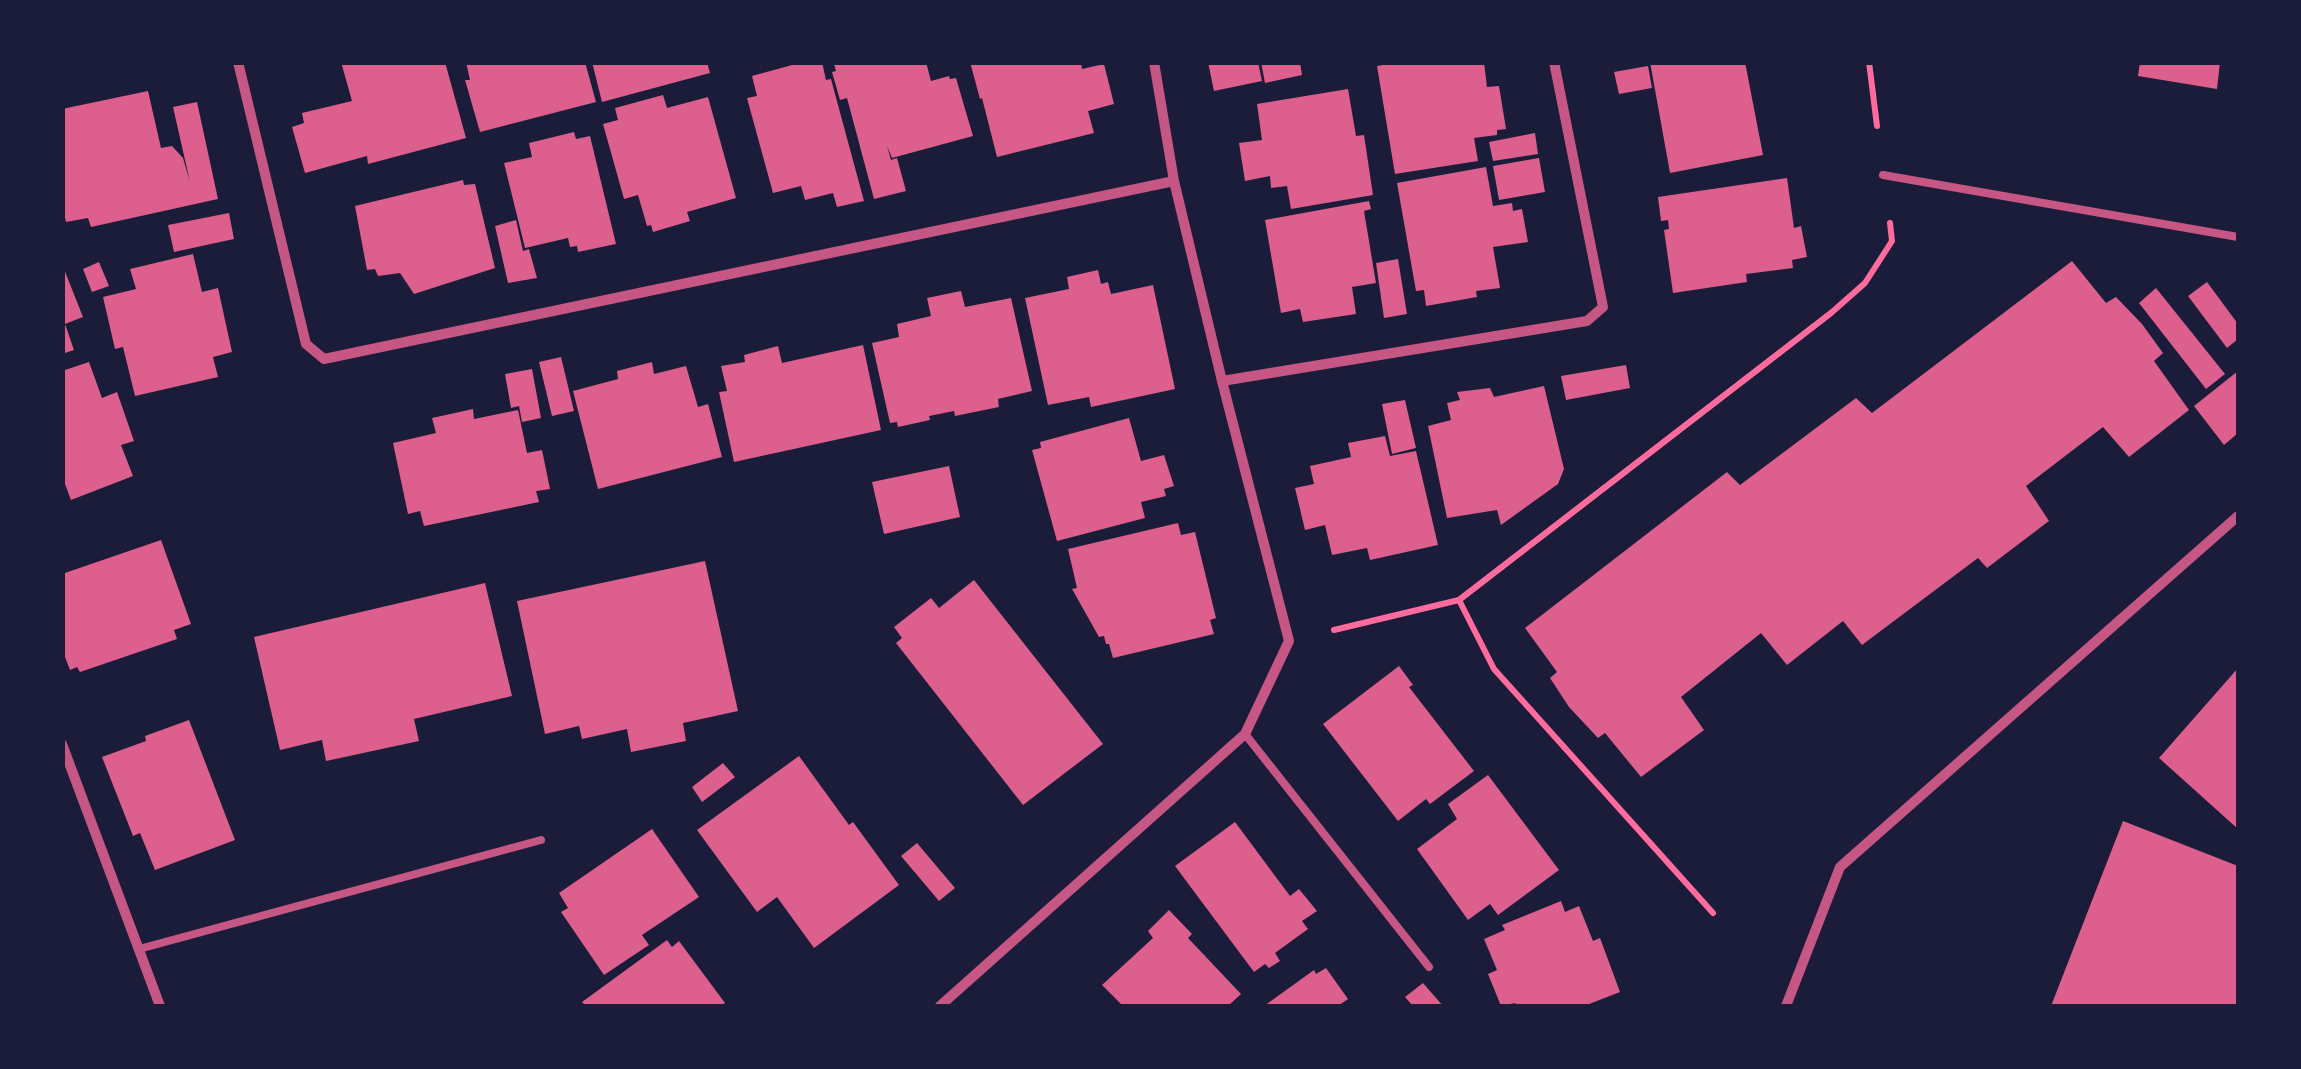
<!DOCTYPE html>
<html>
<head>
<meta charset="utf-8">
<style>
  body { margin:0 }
  #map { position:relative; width:2301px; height:1069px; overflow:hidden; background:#1b1b3a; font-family:"DM Sans",sans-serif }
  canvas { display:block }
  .frame { position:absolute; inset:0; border:65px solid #1b1b3a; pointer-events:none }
</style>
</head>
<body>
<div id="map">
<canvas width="2301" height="1069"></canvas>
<div class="frame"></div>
</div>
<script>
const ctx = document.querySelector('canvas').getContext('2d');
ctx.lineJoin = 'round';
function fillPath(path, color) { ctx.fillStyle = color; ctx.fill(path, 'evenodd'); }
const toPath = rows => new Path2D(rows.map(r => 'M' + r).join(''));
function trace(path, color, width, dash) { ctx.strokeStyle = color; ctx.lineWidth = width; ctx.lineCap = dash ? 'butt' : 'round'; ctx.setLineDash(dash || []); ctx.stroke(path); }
fillPath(toPath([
  [341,62,445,62,466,138,368,164,367,156,305,173,292,127,304,123,302,113,352,101],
  [466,62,585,62,596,102,480,132,465,80,470,80],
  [592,62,707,62,710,73,602,102],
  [803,62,822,62,826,80,831,79,864,201,837,207,833,193,805,200,801,186,773,193,747,98,757,96,752,76],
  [840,62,926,62,931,81,949,76,950,79,956,78,973,136,892,158,887,146,891,160,897,158,906,191,874,199,847,98,840,100,832,72,836,71,834,64],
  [970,62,1081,62,1082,69,1104,64,1114,104,1088,111,1094,133,997,157,982,98,980,99],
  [1208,62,1258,62,1262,81,1214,91],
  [1261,62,1300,62,1302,75,1265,83],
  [1400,62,1484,62,1487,87,1499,86,1506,129,1497,130,1497,135,1474,138,1478,161,1395,174,1377,66],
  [1650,62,1745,62,1763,155,1670,173],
  [2140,62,2220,62,2217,89,2138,76],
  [1648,66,1652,88,1619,94,1614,72],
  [1348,89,1356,136,1364,135,1373,195,1291,209,1287,186,1271,188,1270,176,1245,181,1239,143,1262,140,1257,104],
  [148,91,161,148,172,146,183,158,190,182,173,107,197,102,218,199,91,227,88,218,66,222,62,205,62,109],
  [663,95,667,108,708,97,736,198,687,212,690,221,653,232,651,225,647,226,638,195,624,199,603,124,618,120,615,108],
  [574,132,576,139,590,136,616,244,578,252,577,246,570,247,568,238,525,248,504,163,532,157,529,143],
  [1535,133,1538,154,1493,161,1489,142],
  [1539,158,1545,192,1499,200,1493,166],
  [1486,167,1493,206,1512,203,1513,211,1522,209,1528,242,1493,247,1500,288,1476,291,1477,297,1426,306,1424,290,1416,291,1397,183],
  [1787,178,1794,228,1801,226,1807,257,1792,260,1793,268,1746,274,1747,282,1673,293,1664,230,1669,229,1668,220,1661,221,1658,197],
  [463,180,464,185,475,184,495,268,414,294,400,273,378,276,375,269,367,270,355,206],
  [1369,201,1371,209,1364,211,1376,283,1352,287,1356,314,1303,322,1300,309,1281,313,1265,220],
  [229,213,234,239,174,252,168,225],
  [516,220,523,251,529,249,537,278,508,283,495,226],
  [193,254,202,292,218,288,232,352,213,357,218,377,135,396,123,347,115,349,103,297,136,289,130,269],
  [1398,259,1407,314,1384,318,1376,263],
  [2072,261,2106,303,2116,297,2142,324,2163,353,2154,361,2189,410,2129,457,2103,427,2026,486,2049,521,1987,568,1978,558,1862,645,1843,621,1787,665,1761,633,1681,697,1704,730,1641,777,1605,733,1598,738,1569,707,1550,678,1557,672,1525,628,1727,472,1740,485,1856,398,1872,413],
  [99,262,109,286,92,292,83,269],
  [62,264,83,317,65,324,74,350,62,354],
  [1098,270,1101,284,1108,282,1111,294,1153,285,1175,389,1091,407,1089,397,1048,405,1025,298,1069,289,1067,277],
  [2207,282,2238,324,2238,339,2227,348,2188,296],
  [2156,288,2225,374,2206,389,2139,303],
  [961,291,965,307,1011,298,1032,391,998,399,999,407,955,416,954,411,929,416,930,420,898,427,897,422,890,423,872,343,899,337,897,324,931,316,927,298],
  [863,345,881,430,734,462,719,392,727,391,721,366,745,362,744,355,778,346,782,363],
  [561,357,574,411,552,416,539,362],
  [89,362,102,398,117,392,134,441,121,445,133,476,71,500,62,476,62,371],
  [652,362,654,374,686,366,698,407,708,404,722,457,598,489,573,391,618,379,617,371],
  [1626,365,1630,388,1566,400,1561,376],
  [532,369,541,418,522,422,519,406,511,408,505,374],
  [2238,371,2238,433,2224,445,2194,406],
  [1544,386,1564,469,1558,484,1501,525,1497,510,1447,518,1428,426,1451,420,1447,403,1460,400,1457,392,1490,388,1494,397],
  [1405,400,1416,448,1392,454,1382,404],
  [473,409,474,419,518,410,527,453,542,450,550,489,536,491,539,502,424,526,420,511,408,514,393,443,436,433,432,418],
  [1129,418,1141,461,1164,455,1174,486,1164,489,1166,496,1141,502,1145,518,1057,541,1032,450,1041,448,1040,442],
  [1385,436,1390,456,1416,451,1438,545,1370,560,1367,548,1332,555,1325,525,1305,530,1295,488,1314,484,1310,466,1351,457,1348,443],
  [949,466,960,517,884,534,872,482],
  [1178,523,1181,535,1195,532,1216,618,1210,620,1214,634,1113,658,1109,644,1106,644,1104,636,1099,637,1072,589,1077,588,1068,549],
  [161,540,191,624,174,630,177,639,80,672,77,667,70,670,62,649,62,574],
  [705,561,738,711,683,723,686,741,631,752,627,729,582,739,579,726,545,734,517,601],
  [974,580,1103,744,1023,805,896,643,902,638,894,627,931,598,939,608],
  [485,583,512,696,414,719,419,741,326,761,322,740,280,750,254,637],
  [1399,666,1413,685,1409,687,1474,771,1430,804,1426,799,1398,821,1323,724],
  [2238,668,2238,829,2159,758],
  [189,720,235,840,155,870,140,833,133,836,102,757,146,741,145,736],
  [799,756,849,825,853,822,899,885,814,948,777,897,757,912,697,830],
  [723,763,735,777,702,802,692,787],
  [1488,775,1559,870,1498,915,1490,904,1468,920,1417,849,1457,819,1448,804],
  [2123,821,2238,866,2238,1006,2051,1006],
  [1235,822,1290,896,1299,889,1317,911,1302,921,1308,929,1275,953,1280,961,1269,968,1265,964,1254,972,1175,866],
  [652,829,699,897,642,935,649,945,604,975,561,912,568,908,559,893],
  [917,843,955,888,939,901,901,856],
  [1561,901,1565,912,1579,906,1593,941,1600,938,1620,992,1584,1006,1517,1006,1515,1003,1501,1006,1488,974,1497,970,1484,939,1505,930,1502,925],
  [1169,910,1192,934,1188,938,1241,994,1228,1006,1123,1006,1102,985,1153,938,1148,931],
  [667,940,672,947,679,941,725,1003,720,1006,586,1006,582,1002],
  [1326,968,1348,999,1338,1006,1264,1006,1314,970,1316,974],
  [1423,983,1443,1006,1413,1006,1405,997]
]), '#dd5f8e');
trace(toPath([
  [1869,62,1877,126],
  [1459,600,1494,669,1713,913],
  [1334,630,1459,600,1831,313,1865,283,1892,241,1890,223]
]), '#ff6b9d', 6);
trace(toPath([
  [1883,175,2238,237],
  [1245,734,1429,967],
  [139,949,541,840]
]), '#c65784', 8);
trace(toPath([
  [238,62,306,344,324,359,1174,181],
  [1222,381,1587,321,1603,307,1554,62],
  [62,744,160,1006],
  [940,1006,1245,734,1289,641,1222,381,1174,181,1154,62],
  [1786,1006,1840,867,2238,516]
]), '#c65784', 10);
</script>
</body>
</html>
